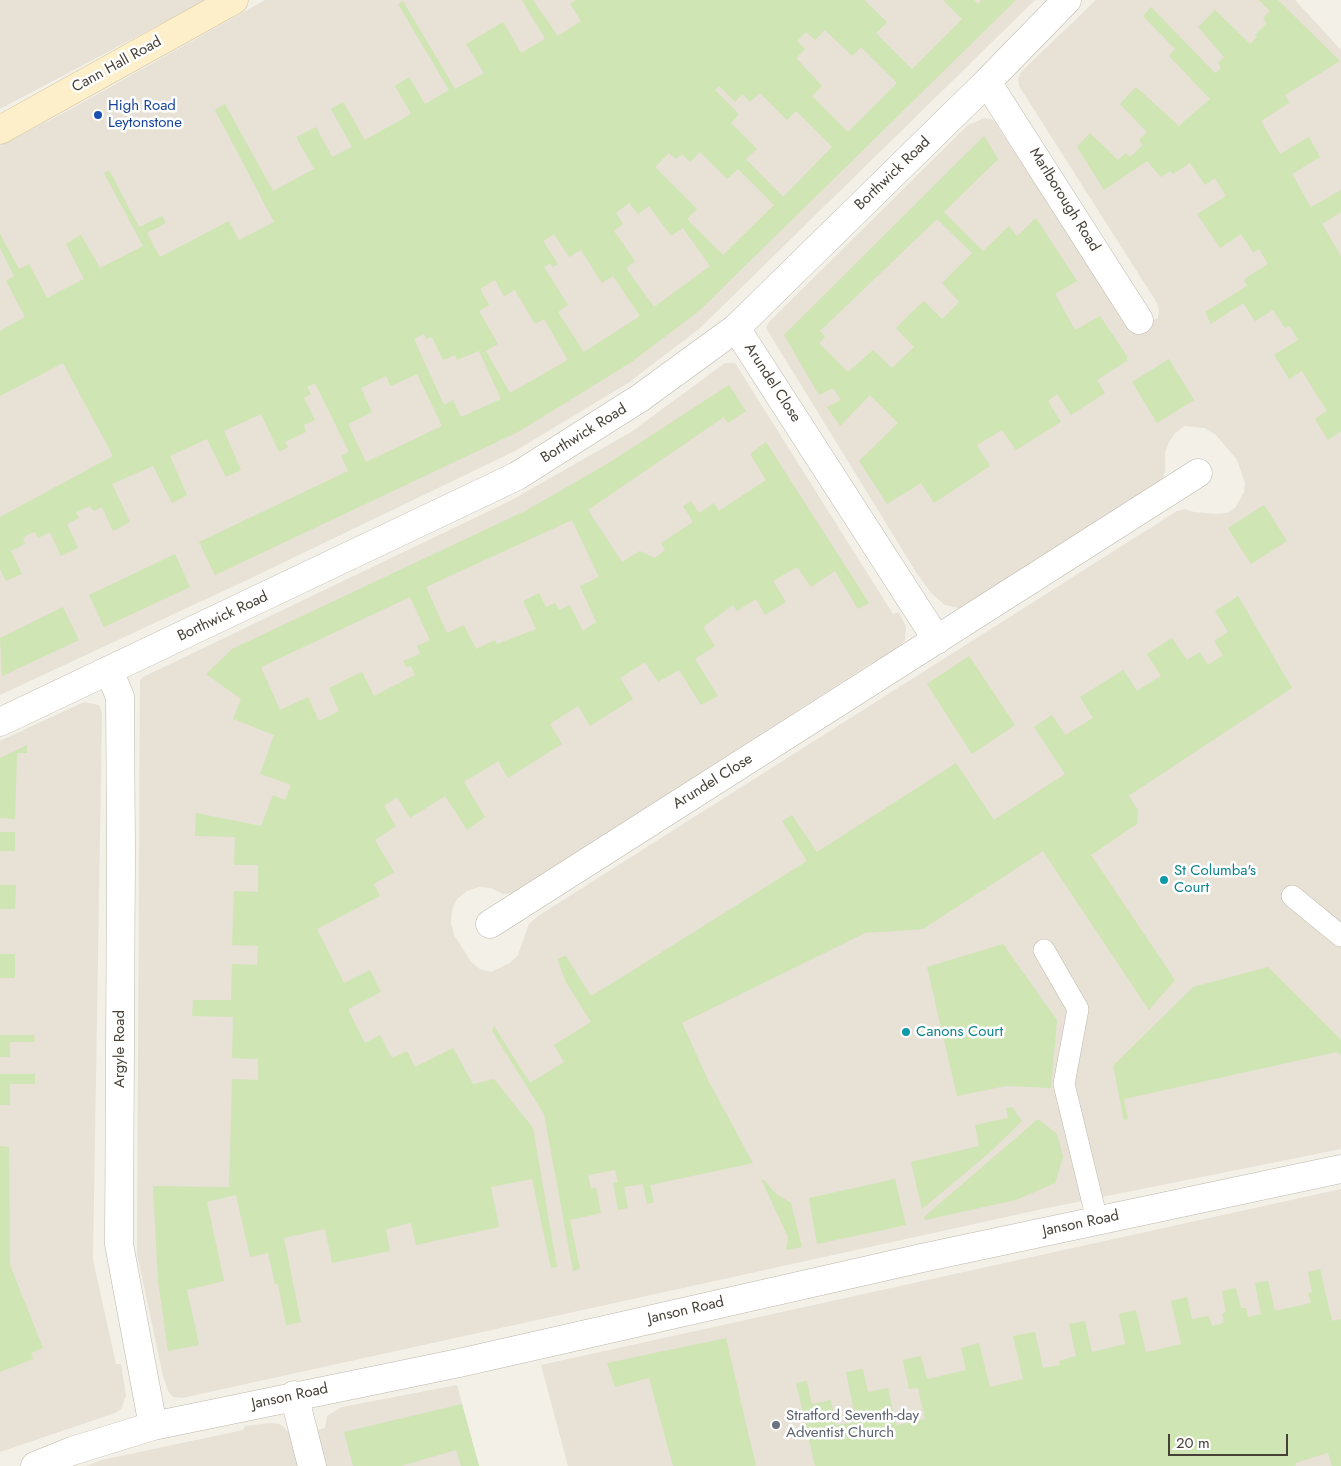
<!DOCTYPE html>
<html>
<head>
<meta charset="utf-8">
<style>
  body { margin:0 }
  #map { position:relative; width:1341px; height:1466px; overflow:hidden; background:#f3f0e8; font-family:Jost,sans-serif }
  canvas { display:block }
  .scale { position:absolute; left:1168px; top:1434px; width:120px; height:22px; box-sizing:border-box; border:2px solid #464037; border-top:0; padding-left:6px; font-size:15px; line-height:18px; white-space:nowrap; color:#464037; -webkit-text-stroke:4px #fff; paint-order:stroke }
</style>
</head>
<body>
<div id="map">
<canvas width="1341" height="1466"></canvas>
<div class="scale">20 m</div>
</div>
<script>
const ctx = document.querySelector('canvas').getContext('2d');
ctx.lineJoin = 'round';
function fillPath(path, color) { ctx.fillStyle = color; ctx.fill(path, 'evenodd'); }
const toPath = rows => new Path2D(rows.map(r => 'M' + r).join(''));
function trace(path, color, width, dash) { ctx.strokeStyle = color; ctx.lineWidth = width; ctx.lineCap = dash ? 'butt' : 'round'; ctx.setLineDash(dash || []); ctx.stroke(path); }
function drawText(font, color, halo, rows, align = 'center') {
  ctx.font = font + ' Jost,sans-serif'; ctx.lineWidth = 5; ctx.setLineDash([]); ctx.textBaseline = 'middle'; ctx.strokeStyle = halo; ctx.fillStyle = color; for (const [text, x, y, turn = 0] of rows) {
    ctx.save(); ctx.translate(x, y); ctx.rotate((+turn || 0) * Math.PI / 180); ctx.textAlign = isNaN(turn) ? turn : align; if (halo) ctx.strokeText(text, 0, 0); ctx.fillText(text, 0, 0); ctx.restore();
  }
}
fillPath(toPath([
  [0,0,206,0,0,109],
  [265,0,1035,0,699,329,628,383,515,451,249,579,0,695,0,146,71,109],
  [1096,0,1295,0,1341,50,1341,1149,1047,1208,182,1398,173,1397,168,1391,163,1376,137,1254,140,680,143,677,510,501,631,432,725,363,735,363,893,614,899,612,906,627,905,640,896,652,876,666,873,662,513,893,503,894,491,888,479,887,467,891,457,899,452,910,451,923,454,935,472,963,480,969,491,972,510,963,518,955,529,924,538,916,1177,511,1185,509,1194,512,1217,514,1227,513,1235,508,1244,492,1245,483,1237,460,1216,435,1205,428,1185,426,1175,433,1169,442,1165,453,1165,470,1163,479,976,601,963,609,945,605,931,593,916,572,766,328,769,322,968,125,985,118,993,120,998,127,1129,329,1134,331,1158,318,1159,310,1157,303,1019,86,1018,78,1022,71],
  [84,702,99,705,102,712,93,1260,116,1364,121,1364,126,1396,121,1409,115,1413,0,1452,0,741],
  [1341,1189,1341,1466,568,1466,541,1365],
  [457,1385,479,1466,86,1466,102,1460,243,1430,245,1426,271,1423,280,1424,293,1436,325,1428,327,1416,342,1407]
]), '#e7e1d6');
fillPath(toPath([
  [522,0,533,0,558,36,581,21,570,4,576,0,864,0,887,22,876,33,912,69,962,19,943,0,974,0,978,4,981,0,1016,0,699,311,630,363,518,432,215,575,199,542,348,471,341,456,349,452,315,383,307,387,311,394,304,398,315,420,304,425,306,432,285,442,288,447,279,452,261,414,224,431,241,470,226,477,207,439,170,456,187,495,180,499,172,503,153,466,112,484,130,522,113,531,102,507,94,511,90,506,76,512,79,518,67,524,78,548,61,556,50,532,38,538,35,532,29,534,23,538,25,544,11,551,22,574,6,581,0,569,0,517,113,456,63,363,0,396,0,331,25,317,6,281,14,276,0,248,0,234,19,269,29,264,47,298,84,279,66,244,74,239,81,235,100,268,143,246,104,173,109,170,139,227,162,216,166,223,147,233,160,257,229,221,239,240,274,222,215,110,225,104,273,191,314,169,296,137,316,127,332,157,352,147,331,109,343,102,365,140,411,114,395,86,409,77,425,104,449,90,398,4,403,1,455,89,484,73,466,44,503,22,521,53,545,39],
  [825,30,852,56,861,47,897,83,848,132,812,96,822,86,796,58,805,49,797,41,806,32,815,40],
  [719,86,735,102,742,94,750,102,760,93,787,120,796,111,832,147,783,197,746,159,757,149,731,123,739,114,715,90],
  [700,152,727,179,738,169,774,205,723,255,687,219,697,209,655,167,669,153,676,159,682,154,690,162],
  [629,203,638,214,649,206,671,236,683,228,710,266,654,307,626,268,635,261,614,231,623,224,616,213],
  [554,234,569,257,581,250,602,283,613,276,640,316,584,352,558,312,568,305,544,267,550,263,553,267,558,264,543,241],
  [495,280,504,296,515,290,535,324,544,319,568,360,510,393,486,351,498,344,479,311,489,305,480,289],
  [424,334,426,339,432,337,443,360,455,355,457,360,479,351,501,399,461,417,453,400,444,405,414,339],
  [417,374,442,426,366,462,348,424,372,412,361,388,386,376,391,386],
  [1259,0,1278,0,1340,61,1285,95,1289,103,1261,121,1280,154,1309,137,1320,157,1292,174,1311,207,1341,190,1341,212,1322,224,1341,256,1341,431,1328,440,1315,419,1327,411,1320,400,1302,371,1289,379,1274,355,1298,340,1290,326,1285,328,1273,310,1255,321,1243,303,1211,324,1205,312,1247,286,1244,279,1268,264,1259,249,1253,253,1241,234,1220,248,1197,214,1226,196,1215,178,1205,185,1190,163,1173,174,1170,171,1161,177,1147,161,1104,190,1077,147,1090,133,1118,160,1126,153,1130,157,1143,145,1139,140,1147,132,1120,104,1136,87,1179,126,1210,99,1169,56,1175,49,1143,16,1151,7,1215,73,1221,68,1218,63,1224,57,1198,27,1215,10,1250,44,1257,37,1255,35,1267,23,1263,18,1270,11],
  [984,136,998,159,944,212,983,251,1009,226,1017,236,1036,218,1077,281,1055,294,1075,330,1100,316,1127,356,1127,361,1097,380,1105,393,1071,415,1057,394,1048,401,1061,422,1016,450,1002,430,977,445,990,466,934,503,921,483,887,504,859,461,898,423,870,395,840,426,827,407,841,400,833,388,819,395,784,335],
  [937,219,972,253,942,283,959,302,942,319,924,301,914,310,896,328,914,347,892,368,873,350,848,372,819,343,825,337,820,331],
  [1169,359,1194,400,1157,423,1132,382],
  [729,385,746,411,728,423,724,417,588,510,622,562,640,551,655,558,665,550,661,543,693,522,683,506,691,501,699,513,714,503,719,511,766,480,750,454,766,442,869,603,858,609,835,571,811,587,797,567,773,581,786,602,765,615,756,599,737,611,733,605,703,627,715,646,695,659,718,696,701,705,679,670,658,682,645,662,620,678,633,699,590,726,578,706,550,724,562,744,508,778,498,761,464,782,485,817,467,830,445,796,410,818,397,797,384,806,396,826,375,840,394,872,374,884,380,896,317,929,344,983,370,970,381,992,348,1009,365,1043,380,1035,392,1058,407,1051,415,1067,453,1048,473,1084,494,1079,533,1128,557,1267,551,1268,532,1179,491,1187,499,1227,416,1245,411,1223,386,1229,390,1251,332,1263,325,1229,284,1238,301,1322,286,1325,278,1284,275,1284,268,1253,250,1257,236,1195,207,1202,224,1281,187,1290,199,1345,168,1351,158,1281,153,1186,229,1187,232,1079,258,1080,258,1059,232,1058,233,1017,192,1016,193,1000,231,1000,232,964,257,965,258,946,232,945,234,891,258,892,258,865,234,865,235,837,195,836,196,813,261,826,273,795,285,800,291,785,260,774,274,735,233,719,241,699,206,674,232,649,525,511,607,464],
  [572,520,599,577,580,586,596,622,583,631,570,605,559,610,555,603,546,607,539,593,523,601,536,629,497,644,495,640,476,649,464,625,447,633,426,587],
  [410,597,430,640,417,646,420,654,403,661,407,668,411,666,415,675,374,696,362,672,355,675,329,688,339,711,319,721,308,697,280,710,261,667],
  [1264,505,1287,541,1251,564,1228,528],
  [175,554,190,587,104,627,89,595],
  [1238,596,1292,688,1113,806,1129,796,1138,810,1137,824,1091,855,1175,980,1149,1010,1043,851,923,929,865,933,682,1023,709,1082,753,1163,650,1185,654,1202,647,1204,643,1184,624,1187,628,1208,618,1210,613,1183,618,1182,615,1170,588,1175,591,1189,596,1187,601,1213,570,1220,580,1269,573,1271,544,1114,492,1031,494,1026,530,1083,564,1062,554,1045,591,1022,566,982,557,959,566,956,591,996,627,974,807,861,782,821,792,815,817,852,956,763,994,820,1065,774,1034,727,1052,715,1065,735,1082,725,1093,718,1080,697,1123,670,1137,691,1151,682,1161,676,1147,654,1172,638,1187,660,1200,652,1208,665,1223,655,1214,641,1228,632,1215,611],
  [63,607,79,640,2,676,0,638],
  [969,656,1015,725,972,754,927,684],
  [27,745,27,753,17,753,15,819,0,818,0,758],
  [0,832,15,832,15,851,0,851],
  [0,885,16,885,15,909,0,909],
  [1003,944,1057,1020,1051,1088,1006,1086,957,1096,927,967],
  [0,954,15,954,15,978,0,978],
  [1268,967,1341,1040,1341,1055,1337,1052,1124,1099,1128,1119,1124,1120,1113,1066,1193,987],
  [0,1035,34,1035,35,1042,10,1042,10,1057,0,1057],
  [0,1074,35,1074,35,1084,10,1084,10,1105,0,1105],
  [1012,1107,1022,1121,989,1153,922,1209,911,1162,979,1146,975,1125,1008,1118,1006,1108],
  [1038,1119,1057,1134,1063,1157,1055,1183,1016,1200,925,1220,924,1217],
  [0,1146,9,1147,10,1265,43,1348,31,1353,33,1359,0,1372],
  [761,1179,765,1181,775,1193,791,1203,802,1247,786,1250,788,1237],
  [895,1179,906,1225,817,1244,809,1198],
  [1320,1269,1332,1321,1341,1319,1341,1466,1332,1466,1328,1453,1295,1463,1296,1466,815,1466,796,1383,807,1381,812,1404,831,1400,836,1425,856,1422,846,1372,863,1369,868,1392,888,1388,896,1425,925,1419,918,1388,909,1389,903,1360,921,1356,927,1379,966,1370,961,1348,979,1343,990,1387,1023,1379,1013,1336,1035,1332,1043,1368,1060,1365,1059,1361,1076,1356,1069,1324,1085,1321,1092,1352,1125,1344,1119,1314,1136,1310,1146,1352,1181,1344,1171,1301,1187,1297,1192,1319,1209,1316,1212,1326,1224,1323,1222,1314,1226,1312,1222,1291,1236,1288,1241,1308,1246,1308,1248,1317,1261,1314,1255,1283,1268,1281,1275,1311,1311,1303,1308,1293,1312,1292,1308,1272],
  [726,1338,756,1466,673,1466,649,1378,615,1387,607,1363],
  [462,1404,479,1466,461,1466,456,1450,401,1466,353,1466,344,1432]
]), '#cfe5b3');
const lane = toPath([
  [1292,896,1341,936],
  [1044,950,1078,1009,1064,1084,1097,1220]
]);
const street = toPath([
  [987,82,1139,320],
  [736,328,937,640],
  [109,670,120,697,121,853,119,1244,153,1426],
  [0,722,517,476,640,398,736,328,987,82,1067,0],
  [490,924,1198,473],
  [294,1395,312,1466],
  [35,1466,72,1451,153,1426,459,1363,922,1258,1341,1169]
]);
const secondary = toPath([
  [0,130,234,0]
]);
trace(lane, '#beb7ab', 22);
trace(street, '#beb7ab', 29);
trace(secondary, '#d0c29a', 29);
trace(lane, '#fff', 21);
trace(street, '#fff', 28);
trace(secondary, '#fcefc9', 28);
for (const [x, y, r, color] of [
  [98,115,5,"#1a4fb4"],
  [1164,880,5,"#0f9aa8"],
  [906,1032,5,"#0f9aa8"],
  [776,1425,5,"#6b7280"]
]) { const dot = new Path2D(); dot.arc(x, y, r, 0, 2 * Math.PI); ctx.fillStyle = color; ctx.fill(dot); trace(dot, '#fff', 2); }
drawText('15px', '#464037', '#fff', [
  ["Cann Hall Road",117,65,-29],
  ["Borthwick Road",893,174,-44],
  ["Marlborough Road",1064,200,58],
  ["Arundel Close",772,383,57],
  ["Borthwick Road",584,434,-32],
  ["Borthwick Road",223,617,-25],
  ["Arundel Close",713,782,-32],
  ["Argyle Road",120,1049,-90],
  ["Janson Road",1081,1224,-12],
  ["Janson Road",686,1311,-13],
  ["Janson Road",290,1397,-12]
]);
drawText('15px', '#164399', '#fff', [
  ["High Road",108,106],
  ["Leytonstone",108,123]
], 'left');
drawText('15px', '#0d838f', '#fff', [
  ["St Columba's",1174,871],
  ["Court",1174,888],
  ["Canons Court",916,1032]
], 'left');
drawText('15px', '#5b616d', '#fff', [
  ["Stratford Seventh-day",786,1416],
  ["Adventist Church",786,1433]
], 'left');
</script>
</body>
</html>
